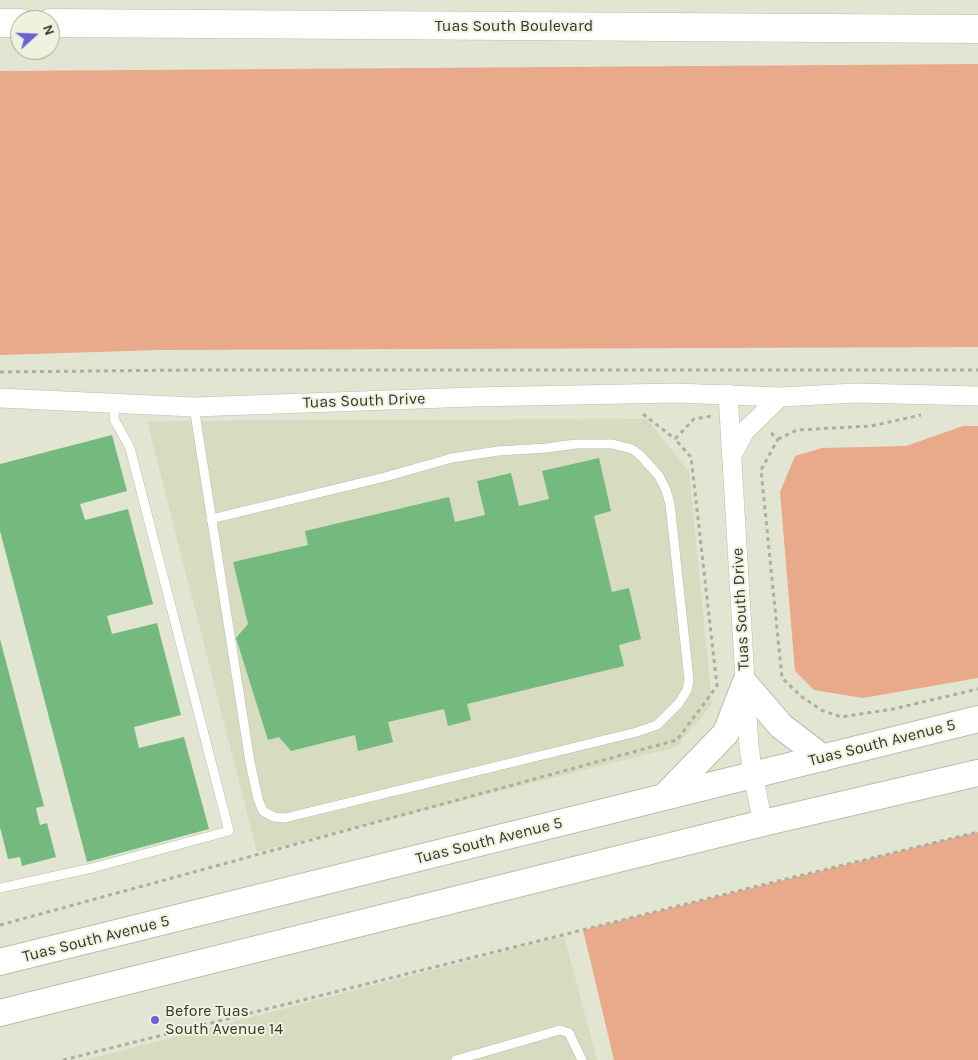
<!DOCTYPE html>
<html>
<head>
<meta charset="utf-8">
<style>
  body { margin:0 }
  #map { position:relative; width:978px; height:1060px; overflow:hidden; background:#e2e5d1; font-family:Karla,sans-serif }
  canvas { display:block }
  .north { position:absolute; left:10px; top:10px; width:50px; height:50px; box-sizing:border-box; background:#eff3de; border:1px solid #a4a798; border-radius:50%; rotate:70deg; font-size:14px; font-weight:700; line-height:20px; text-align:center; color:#34362e }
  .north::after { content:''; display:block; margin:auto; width:18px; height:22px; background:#6861da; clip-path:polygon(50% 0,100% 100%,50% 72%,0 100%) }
</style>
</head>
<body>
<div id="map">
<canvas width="978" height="1060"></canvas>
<div class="north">N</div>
</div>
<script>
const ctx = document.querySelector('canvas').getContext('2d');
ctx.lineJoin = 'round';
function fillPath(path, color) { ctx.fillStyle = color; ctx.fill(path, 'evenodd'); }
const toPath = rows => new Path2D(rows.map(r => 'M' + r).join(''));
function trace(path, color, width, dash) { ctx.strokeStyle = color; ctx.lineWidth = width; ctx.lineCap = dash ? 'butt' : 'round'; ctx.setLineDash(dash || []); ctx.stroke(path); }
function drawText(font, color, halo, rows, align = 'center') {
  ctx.font = font + ' Karla,sans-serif'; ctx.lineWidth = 4; ctx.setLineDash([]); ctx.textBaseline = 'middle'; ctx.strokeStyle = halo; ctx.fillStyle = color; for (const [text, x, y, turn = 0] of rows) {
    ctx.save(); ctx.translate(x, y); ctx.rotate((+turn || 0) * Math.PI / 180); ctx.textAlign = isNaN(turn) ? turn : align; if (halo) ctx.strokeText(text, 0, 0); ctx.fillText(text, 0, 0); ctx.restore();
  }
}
fillPath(toPath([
  [647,419,689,472,712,704,676,747,257,852,147,421],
  [564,936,597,1060,86,1060]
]), '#d7dbbf');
fillPath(toPath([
  [978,64,978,347,160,350,0,355,0,71],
  [963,426,978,426,978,678,863,698,814,690,795,671,780,492,795,456,822,448,906,446],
  [978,832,978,1060,614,1060,583,930]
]), '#e8aa8b');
fillPath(toPath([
  [112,435,127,491,80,504,85,520,128,509,153,604,107,616,112,634,157,623,181,715,134,727,139,748,184,737,209,829,87,862,0,531,0,464],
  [599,458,611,511,594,516,612,592,629,588,641,639,619,645,624,666,467,704,471,720,448,726,444,709,388,722,393,742,358,751,355,735,291,751,279,737,268,740,236,638,248,624,233,562,308,545,305,531,449,497,455,522,485,515,477,481,511,473,519,506,549,499,542,471],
  [0,639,44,806,36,808,40,825,47,823,56,857,22,866,20,857,8,859,0,827]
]), '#74ba7f');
const service = toPath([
  [194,407,250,762,258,799,263,811,274,817,285,818,637,732,657,725,679,703,687,690,689,680,670,504,666,490,659,476,640,455,632,449,612,444,576,444,546,448,498,451,452,458,385,477,211,519],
  [0,888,92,868,229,831,130,448,114,419,115,403],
  [456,1060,560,1030,569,1033,582,1060]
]);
const minor = toPath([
  [728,394,749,747,753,775,763,823],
  [0,398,194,407,474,397,676,393,780,397,856,393,978,396],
  [732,455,745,431,780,397]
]);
const secondary = toPath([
  [664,797,726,733,745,684,781,726,823,758],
  [0,962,978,719],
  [0,1013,763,823,978,773]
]);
const primary = toPath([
  [0,23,20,23],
  [50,23,978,29]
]);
trace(service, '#b9bda9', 10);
trace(minor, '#b9bda9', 20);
trace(secondary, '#b9bda9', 28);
trace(primary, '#b9bda9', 29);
trace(toPath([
  [0,372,188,370,978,370],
  [643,414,675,439],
  [771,433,778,439,761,470,782,678,802,697,821,710,841,717,893,709,978,689],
  [778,439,797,430,871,426,921,415],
  [0,925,677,740,717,686,691,457,675,439,694,419,712,416],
  [63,1060,762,885,978,832]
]), '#acaf9f', 3, [4, 4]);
trace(service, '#fff', 9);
trace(minor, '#fff', 19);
trace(secondary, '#fff', 26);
trace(primary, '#fff', 28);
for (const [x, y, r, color] of [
  [155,1020,5,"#6861da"]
]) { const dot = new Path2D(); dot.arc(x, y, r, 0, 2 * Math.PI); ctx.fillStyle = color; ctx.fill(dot); trace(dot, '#eff3de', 2); }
drawText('16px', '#34362e', '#eff3de', [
  ["Tuas South Boulevard",514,26],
  ["Tuas South Drive",364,401,-2],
  ["Tuas South Drive",741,609,-93],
  ["Tuas South Avenue 5",882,743,-14],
  ["Tuas South Avenue 5",489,841,-14],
  ["Tuas South Avenue 5",96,939,-14]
]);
drawText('16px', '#34362e', '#eff3de', [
  ["Before Tuas",165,1011],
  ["South Avenue 14",165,1029]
], 'left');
</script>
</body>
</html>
